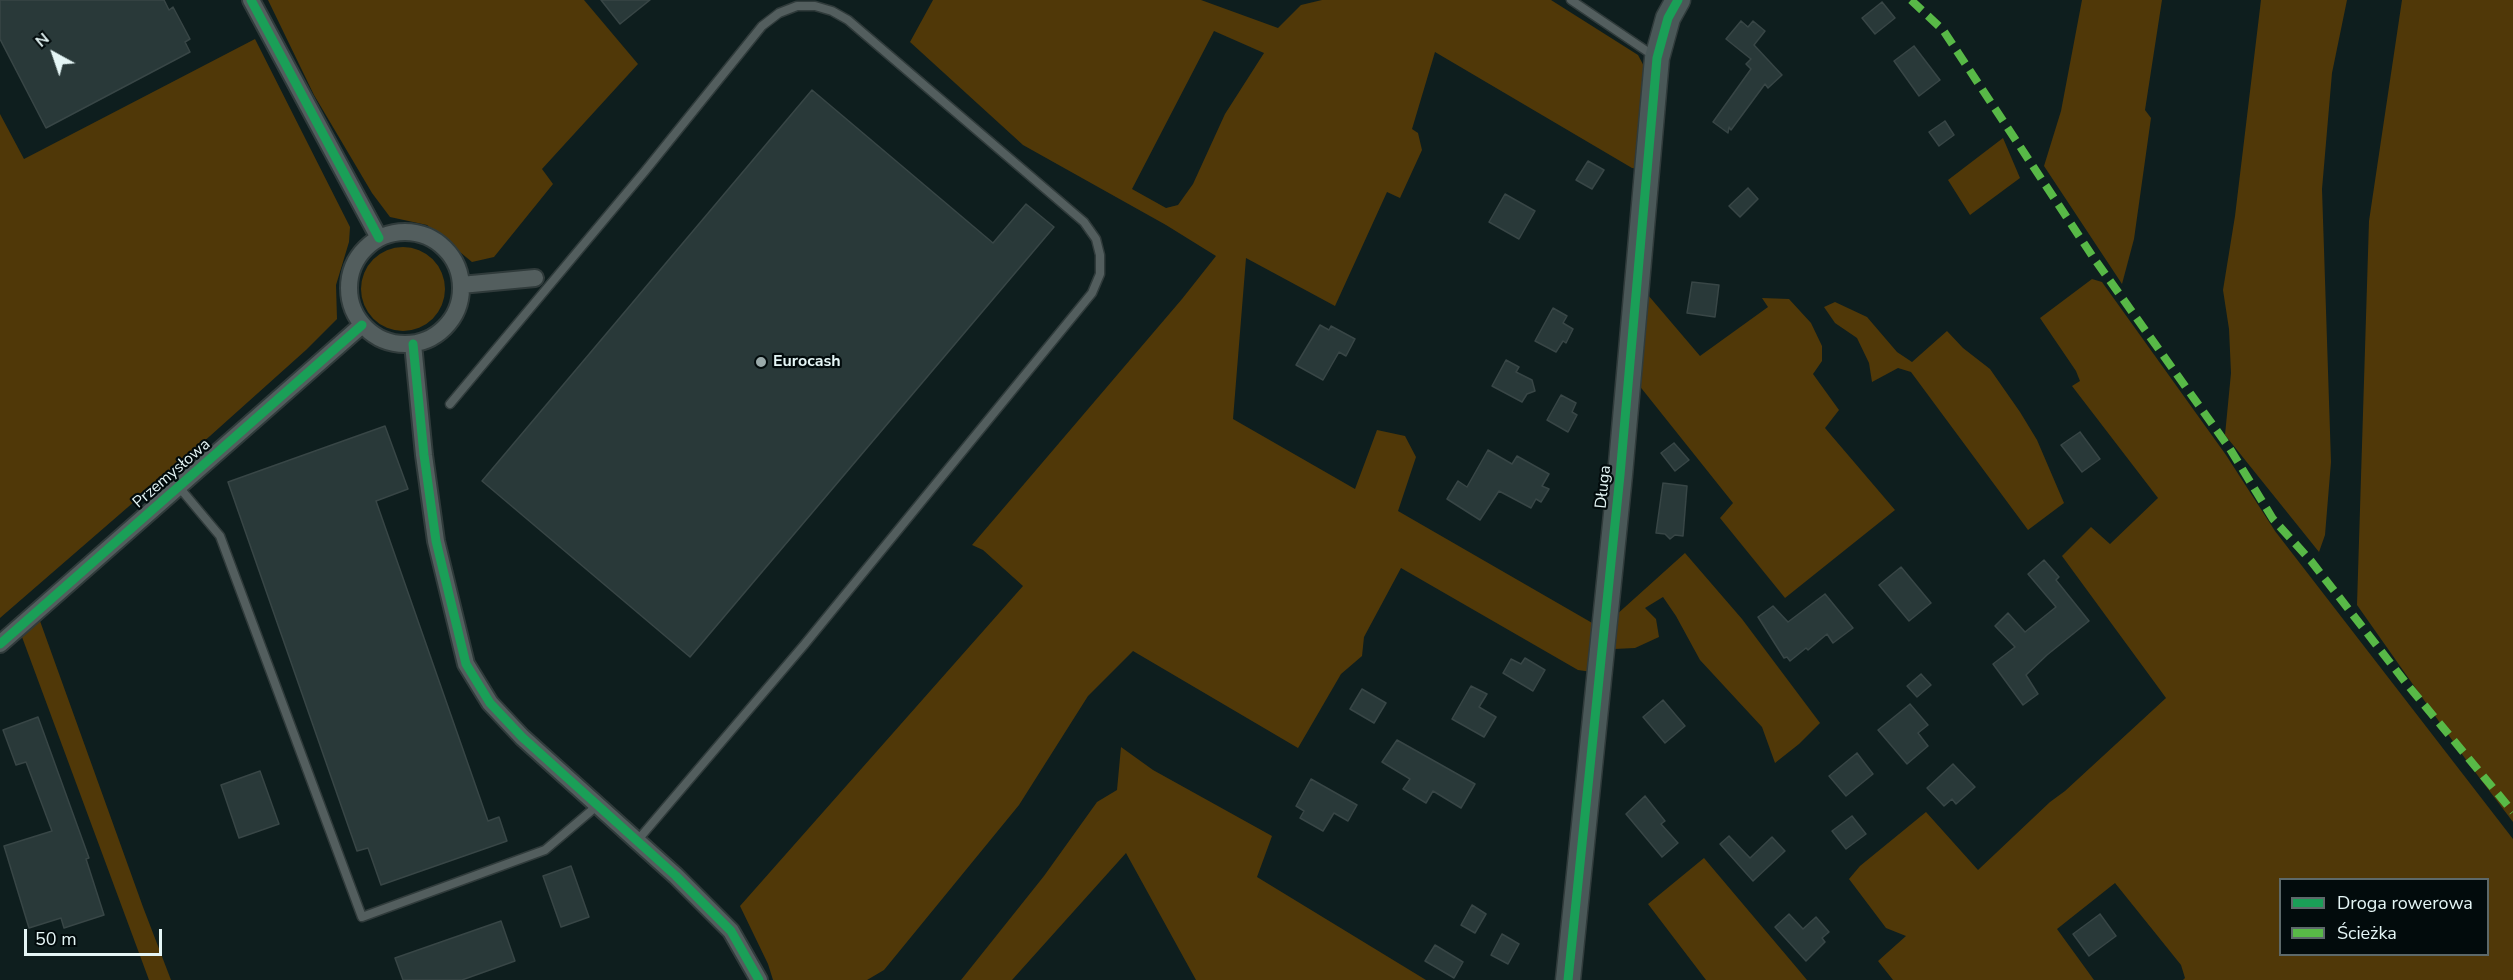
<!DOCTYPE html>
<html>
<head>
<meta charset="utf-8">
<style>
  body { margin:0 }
  #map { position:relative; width:2513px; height:980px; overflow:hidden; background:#0e1e1e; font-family:"Nunito Sans",sans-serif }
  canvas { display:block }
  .legend { position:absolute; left:2279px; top:878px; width:210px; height:78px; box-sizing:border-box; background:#020b0c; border:2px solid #5d696a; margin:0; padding:8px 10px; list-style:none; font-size:18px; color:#e5f6f6 }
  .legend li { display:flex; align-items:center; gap:12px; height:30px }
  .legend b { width:30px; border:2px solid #5d696a }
  .north { position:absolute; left:24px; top:24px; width:60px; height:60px; -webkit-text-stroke:4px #020b0c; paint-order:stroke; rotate:320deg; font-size:16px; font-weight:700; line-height:24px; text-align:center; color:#e5f6f6 }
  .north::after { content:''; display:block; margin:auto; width:21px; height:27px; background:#e5f6f6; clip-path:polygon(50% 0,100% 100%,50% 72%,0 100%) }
  .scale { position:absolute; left:24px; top:929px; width:138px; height:27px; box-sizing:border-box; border:3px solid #e5f6f6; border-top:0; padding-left:8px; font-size:18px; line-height:21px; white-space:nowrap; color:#e5f6f6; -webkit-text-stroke:4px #020b0c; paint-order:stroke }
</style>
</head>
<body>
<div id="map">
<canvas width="2513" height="980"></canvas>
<ul class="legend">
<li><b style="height:8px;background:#1a9f57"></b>Droga rowerowa</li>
<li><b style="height:8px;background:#58b947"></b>Ścieżka</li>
</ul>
<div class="north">N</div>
<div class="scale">50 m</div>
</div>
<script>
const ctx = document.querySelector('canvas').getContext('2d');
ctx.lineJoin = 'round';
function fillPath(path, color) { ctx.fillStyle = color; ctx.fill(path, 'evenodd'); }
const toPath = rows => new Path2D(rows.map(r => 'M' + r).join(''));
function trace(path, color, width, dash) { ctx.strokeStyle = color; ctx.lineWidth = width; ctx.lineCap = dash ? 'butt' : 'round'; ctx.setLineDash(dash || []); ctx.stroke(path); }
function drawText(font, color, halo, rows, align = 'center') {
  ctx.font = font + ' "Nunito Sans",sans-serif'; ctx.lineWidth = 4.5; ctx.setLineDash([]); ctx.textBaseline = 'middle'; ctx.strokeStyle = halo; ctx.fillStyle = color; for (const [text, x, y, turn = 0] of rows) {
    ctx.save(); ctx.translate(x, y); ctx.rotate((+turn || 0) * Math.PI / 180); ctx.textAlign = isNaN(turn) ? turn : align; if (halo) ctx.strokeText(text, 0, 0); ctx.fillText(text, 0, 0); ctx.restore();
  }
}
fillPath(toPath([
  [268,0,584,0,638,64,542,169,553,184,494,257,472,262,427,225,390,217,372,193,314,95],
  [933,0,1201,0,1278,28,1301,5,1322,0,1551,0,1638,55,1647,72,1641,169,1632,168,1435,52,1412,129,1418,133,1422,150,1400,198,1387,192,1335,306,1246,258,1233,419,1355,489,1377,430,1405,436,1416,457,1398,511,1594,624,1592,672,1578,670,1401,568,1364,637,1362,656,1341,674,1298,748,1133,651,1088,696,1019,805,884,970,867,980,773,980,768,964,740,906,1023,586,983,550,972,545,1182,299,1216,256,1166,225,1023,145,910,42],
  [1214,31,1264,53,1225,114,1193,184,1178,205,1166,208,1132,189],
  [2082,0,2162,0,2145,110,2151,118,2134,239,2122,284,2044,166,2061,111],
  [2261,0,2347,0,2332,73,2322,189,2331,462,2325,535,2319,552,2225,435,2231,373,2229,329,2223,290,2235,216],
  [2402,0,2513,0,2513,822,2469,764,2357,605,2369,221],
  [255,39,350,227,349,242,336,285,337,319,306,350,210,436,0,618,0,114,24,159],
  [2003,138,2020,178,1970,215,1948,180],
  '361 289a42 42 0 1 1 84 0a42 42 0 1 1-84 0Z',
  [2092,279,2102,282,2226,455,2275,531,2513,839,2513,980,2183,980,2185,978,2181,965,2115,883,2057,929,2094,980,1893,980,1878,961,1906,936,1886,928,1849,879,1860,866,1926,812,1978,870,2050,802,2065,791,2166,698,2062,556,2091,527,2110,544,2158,498,2072,386,2080,381,2076,371,2040,318],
  [2280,880,2488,880,2488,954,2280,954],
  [1648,295,1700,356,1768,307,1762,298,1789,299,1811,323,1822,346,1822,361,1813,374,1839,410,1825,428,1895,510,1785,598,1720,518,1733,503,1638,384],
  [1835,302,1867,317,1897,352,1912,362,1947,331,1963,348,1990,369,2020,412,2037,440,2064,503,2028,530,1911,372,1898,368,1872,382,1869,363,1857,338,1835,323,1824,307],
  [1685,553,1742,619,1820,723,1799,744,1775,763,1762,727,1700,660,1676,616,1663,597,1645,608,1656,619,1659,637,1635,648,1614,649,1615,616],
  [40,621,143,907,171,980,149,980,22,637],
  [1121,747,1153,770,1272,836,1257,877,1426,980,1196,980,1126,853,1012,980,961,980,1044,876,1097,802,1117,790],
  [1704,858,1797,968,1807,980,1706,980,1648,904]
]), '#503808');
const building = toPath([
  [0,0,164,0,169,10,173,7,190,39,185,42,190,52,46,128,0,39,0,0],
  [601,0,650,0,620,24,601,0],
  [1882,2,1895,18,1875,34,1862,18,1882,2],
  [1741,21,1748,27,1753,21,1765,31,1754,45,1782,75,1768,88,1765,84,1731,130,1729,127,1728,133,1713,122,1751,69,1746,64,1751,59,1726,39,1741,21],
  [1914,46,1940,80,1919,96,1894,61,1914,46],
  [812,90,993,243,1026,204,1054,227,690,657,482,481,812,90],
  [1945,121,1954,135,1939,146,1929,132,1945,121],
  [1588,161,1604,170,1592,189,1576,180,1588,161],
  [1748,188,1758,199,1740,217,1729,206,1748,188],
  [1505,194,1535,211,1519,239,1489,222,1505,194],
  [1692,282,1719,285,1715,317,1687,313,1692,282],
  [1553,308,1567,316,1563,323,1573,329,1566,343,1563,341,1556,352,1535,341,1553,308],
  [1320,325,1329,330,1331,326,1355,339,1346,356,1339,352,1323,380,1296,365,1320,325],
  [1506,360,1519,367,1516,372,1532,380,1535,391,1527,394,1522,402,1492,386,1506,360],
  [1561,395,1576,403,1572,412,1577,415,1568,432,1547,420,1561,395],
  [385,426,408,489,376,501,488,821,499,817,507,841,381,885,368,848,357,851,228,482,385,426],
  [2080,432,2100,459,2082,472,2061,445,2080,432],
  [1674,443,1689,460,1675,471,1661,453,1674,443],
  [1488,450,1512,464,1517,456,1549,474,1542,486,1549,489,1541,502,1536,499,1531,508,1499,491,1480,520,1447,499,1458,481,1467,487,1488,450],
  [1663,483,1687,486,1683,536,1675,535,1670,539,1665,534,1656,533,1663,483],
  [2044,560,2059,577,2056,580,2089,621,2047,655,2026,675,2038,694,2023,705,1993,664,2015,647,1995,626,2008,613,2025,632,2056,607,2028,574,2044,560],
  [1901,567,1931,603,1909,621,1879,585,1901,567],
  [1825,594,1853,628,1833,643,1827,634,1808,650,1806,648,1790,661,1787,657,1784,658,1758,617,1773,606,1788,622,1825,594],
  [1525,658,1545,670,1533,691,1503,673,1511,659,1521,664,1525,658],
  [1921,674,1931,685,1917,697,1907,686,1921,674],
  [1471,686,1487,694,1479,707,1496,717,1484,737,1452,719,1471,686],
  [1362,689,1386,703,1374,723,1350,709,1362,689],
  [1663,700,1685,726,1665,743,1643,717,1663,700],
  [1910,704,1928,725,1918,733,1928,746,1907,764,1878,730,1910,704],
  [38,717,89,858,86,859,104,915,64,928,61,918,29,928,4,846,52,831,26,762,16,765,3,730,38,717],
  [1397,740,1475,784,1461,808,1433,791,1426,803,1403,789,1410,779,1382,762,1397,740],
  [1857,753,1873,774,1846,796,1829,776,1857,753],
  [1953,764,1975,787,1956,804,1952,799,1944,806,1927,788,1953,764],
  [260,771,279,824,239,838,221,785,260,771],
  [1311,779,1357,805,1348,821,1334,813,1323,831,1300,818,1304,811,1296,806,1311,779],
  [1645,796,1665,821,1661,824,1678,843,1662,857,1626,814,1645,796],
  [1852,816,1866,834,1846,849,1832,831,1852,816],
  [1729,836,1750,858,1772,837,1785,851,1753,881,1720,844,1729,836],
  [571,866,589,917,561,927,543,876,571,866],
  [1472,905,1486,914,1475,933,1461,925,1472,905],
  [1789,914,1803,929,1816,917,1829,932,1822,938,1825,942,1806,961,1775,927,1789,914],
  [2100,914,2116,936,2089,956,2073,934,2100,914],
  [501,921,515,961,462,980,403,980,395,958,501,921],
  [1502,934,1519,944,1508,964,1491,955,1502,934],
  [1435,945,1463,962,1454,978,1425,961,1435,945]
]);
fillPath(building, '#293939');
trace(building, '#384646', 1.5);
const lane = toPath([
  [1571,0,1654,56],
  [450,404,645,171,762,26,779,13,797,6,815,6,832,11,848,20,1084,222,1096,239,1100,255,1100,274,1092,293,804,645,637,841],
  [179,487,220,536,362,917,545,850,598,805]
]);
const street = toPath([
  [251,0,379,238],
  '349 288a56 56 0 1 1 112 0a56 56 0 1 1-112 0Z',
  [461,285,535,278],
  [413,344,424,455,436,541,466,664,490,703,522,737,676,876,731,931,759,980],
  [0,644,362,325]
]);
const secondary = toPath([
  [1568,980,1620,475,1657,58,1668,18,1678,0]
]);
trace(lane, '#303b3b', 11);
trace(street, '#303b3b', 20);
trace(secondary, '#303b3b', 27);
trace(lane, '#535e5e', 8);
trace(street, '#535e5e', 16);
trace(secondary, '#4a5858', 24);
trace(toPath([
  [1911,0,1943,30,2093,257,2230,449,2273,519,2311,561,2406,683,2513,812]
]), '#58b947', 8, [15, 8]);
trace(toPath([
  [251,0,379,238],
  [413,344,424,455,436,541,466,664,490,703,522,737,676,876,731,931,759,980],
  [0,644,362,325],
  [1568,980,1620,475,1657,58,1668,18,1678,0]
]), '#1a9f57', 9);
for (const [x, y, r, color] of [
  [761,362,6,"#9aaaaa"]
]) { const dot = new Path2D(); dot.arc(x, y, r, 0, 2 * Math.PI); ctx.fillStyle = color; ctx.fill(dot); trace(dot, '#020b0c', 2); }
drawText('bold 16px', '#e5f6f6', '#020b0c', [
  ["Eurocash",773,362]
], 'left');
drawText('16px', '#e5f6f6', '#020b0c', [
  ["Przemysłowa",172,474,-41],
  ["Długa",1604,487,-84]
]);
</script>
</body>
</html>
